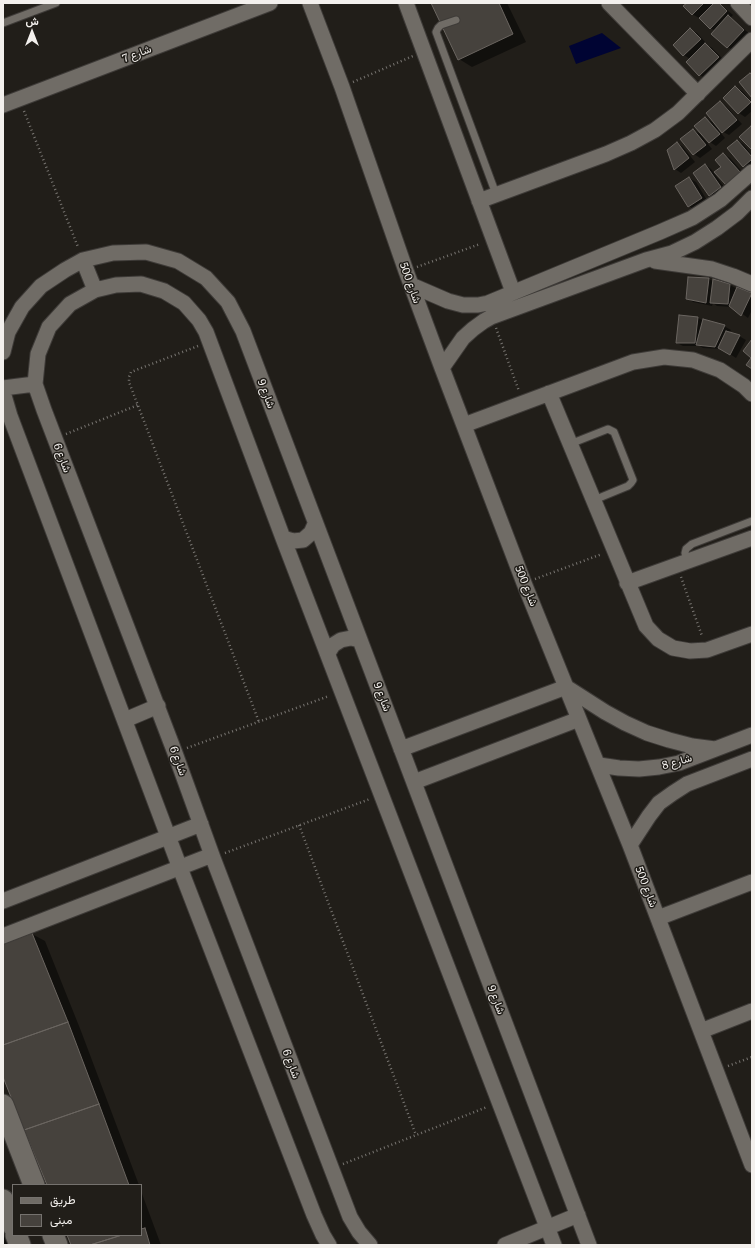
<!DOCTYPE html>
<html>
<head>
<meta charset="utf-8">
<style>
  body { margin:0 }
  #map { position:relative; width:755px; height:1248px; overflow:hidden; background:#211e19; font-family:Literata,Vazirmatn,serif }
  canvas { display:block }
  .frame { position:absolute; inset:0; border:4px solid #f3f0ed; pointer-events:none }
  .legend { position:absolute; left:12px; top:1184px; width:130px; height:52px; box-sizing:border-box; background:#211e19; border:1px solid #75726e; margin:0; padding:5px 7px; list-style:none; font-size:12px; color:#f3f0ed }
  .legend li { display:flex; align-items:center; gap:8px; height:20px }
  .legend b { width:20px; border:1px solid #75726e }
  .north { position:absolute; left:12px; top:12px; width:40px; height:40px; -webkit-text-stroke:3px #211e19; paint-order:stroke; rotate:0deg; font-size:11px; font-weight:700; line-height:16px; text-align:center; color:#f3f0ed }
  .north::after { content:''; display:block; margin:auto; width:14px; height:18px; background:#f3f0ed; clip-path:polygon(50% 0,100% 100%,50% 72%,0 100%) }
</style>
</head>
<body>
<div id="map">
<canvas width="755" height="1248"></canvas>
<div class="frame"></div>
<ul class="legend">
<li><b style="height:5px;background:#706c66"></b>طريق</li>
<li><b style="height:11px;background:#46423d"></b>مبنى</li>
</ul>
<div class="north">ش</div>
</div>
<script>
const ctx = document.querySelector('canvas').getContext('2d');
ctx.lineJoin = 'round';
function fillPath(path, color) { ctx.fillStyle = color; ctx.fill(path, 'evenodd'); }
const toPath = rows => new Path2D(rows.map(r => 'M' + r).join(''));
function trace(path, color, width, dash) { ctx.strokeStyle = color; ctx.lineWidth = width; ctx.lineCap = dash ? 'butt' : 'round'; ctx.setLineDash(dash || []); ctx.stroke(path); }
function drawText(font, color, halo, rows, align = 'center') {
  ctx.font = font + ' Literata,Vazirmatn,serif'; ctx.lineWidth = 3; ctx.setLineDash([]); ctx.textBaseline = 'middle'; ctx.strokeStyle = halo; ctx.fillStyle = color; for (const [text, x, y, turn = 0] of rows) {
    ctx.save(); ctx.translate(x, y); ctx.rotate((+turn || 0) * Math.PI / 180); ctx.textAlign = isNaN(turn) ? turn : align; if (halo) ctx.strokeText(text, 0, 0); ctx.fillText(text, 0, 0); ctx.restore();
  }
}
fillPath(toPath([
  [602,33,621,48,576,64,569,46]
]), '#000433');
fillPath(toPath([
  [432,3,507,3,526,42,472,67,459,59],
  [688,3,719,3,733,15,730,18,750,34,734,51,728,47,713,34,716,31,710,28,700,17,699,18,692,14],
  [691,30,697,33,706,43,705,44,712,48,725,61,706,79,700,75,690,59,684,55],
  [735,88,742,91,752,102,752,111,745,117,739,113,724,98],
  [720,102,726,106,742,124,729,135,723,132],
  [705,118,712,122,725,138,716,146,710,142],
  [693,130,700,134,712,149,700,158,694,154,682,139],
  [737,141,743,144,752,155,752,168,750,170,744,166],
  [677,143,683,147,695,162,681,173,675,169],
  [723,154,730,158,746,176,733,188,722,167],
  [705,165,711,169,727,191,716,198,709,195],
  [689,178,696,182,708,202,695,210,689,206],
  [689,278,709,279,713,281,714,280,730,285,737,289,738,288,752,294,752,310,748,318,733,307,717,306,713,303,712,306,693,302,687,298],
  [698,318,704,321,724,326,731,330,729,333,739,336,746,340,736,358,722,349,703,348,700,346,683,346,677,343],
  [32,934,45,941,81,1031,139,1185,48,1185,3,1073,3,945],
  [141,1191,161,1245,72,1245,68,1235,141,1235],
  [3,1217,15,1245,3,1245]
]), '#0007');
const building = toPath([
  [431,3,499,3,513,34,458,60,431,3],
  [687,3,704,3,692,15,683,6,687,3],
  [714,3,719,3,727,11,710,29,699,18,714,3],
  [728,15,744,30,727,48,711,34,728,15],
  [690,28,701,39,683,56,673,45,690,28],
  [705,43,719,57,699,76,686,62,705,43],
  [750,73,752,75,752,98,739,82,750,73],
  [735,86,751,102,738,114,723,98,735,86],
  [720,101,737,120,722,133,706,113,720,101],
  [705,117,720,134,709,143,694,126,705,117],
  [751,126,752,127,752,150,739,137,751,126],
  [693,129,706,145,693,155,680,139,693,129],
  [737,140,752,157,752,159,743,167,727,148,737,140],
  [677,142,689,158,674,170,667,150,677,142],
  [723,153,740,172,726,185,714,172,721,167,715,160,723,153],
  [705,164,721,187,709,196,693,173,705,164],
  [689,177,702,198,688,207,675,186,689,177],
  [688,277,709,278,706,303,686,299,688,277],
  [713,279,730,284,728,304,710,303,713,279],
  [737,287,752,293,741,316,729,306,737,287],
  [679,315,698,317,695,343,676,343,679,315],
  [703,319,725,325,715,347,696,345,703,319],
  [726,331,740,335,730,355,718,348,726,331],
  [752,339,752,369,746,365,751,358,743,351,752,339],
  [32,933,68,1022,3,1045,3,944,32,933],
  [68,1022,99,1104,24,1130,3,1077,3,1045,68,1022],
  [99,1104,129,1185,47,1185,24,1130,99,1104],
  [145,1228,150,1245,90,1245,122,1235,141,1235,141,1229,145,1228],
  [67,1235,122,1235,90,1245,71,1245,67,1235]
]);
fillPath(building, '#46423d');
trace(building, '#6a6560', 1);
const lane = toPath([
  [456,20,441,25,438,28,436,32,496,194],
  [3,23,56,3],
  [570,444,608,429,614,432,616,437,633,480,631,483,628,486,594,500],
  [687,561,685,553,686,549,692,544,752,521]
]);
const street = toPath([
  [310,3,342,87,406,271,442,368,524,583,630,845,752,1165],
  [406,3,513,292],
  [609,3,698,94],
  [738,3,752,18],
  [3,105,270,3],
  [479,201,606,154,631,143,655,130,678,113,752,40],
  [83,260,95,290],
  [655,261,712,269,733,276,752,284],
  [411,285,448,301,463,305,478,305,488,303,660,232,692,218,720,200,752,172],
  [3,352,8,332,22,307,41,286,65,270,83,260,113,253,146,252,178,261,206,278,228,302,243,331,589,1245],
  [442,368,463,338,473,329,484,321,491,317,646,260,672,253,695,242,717,228,737,213,752,198],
  [3,388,35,384],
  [3,392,10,416,180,868,314,1215,323,1235,329,1245],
  [549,393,646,626,658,639,673,648,690,651,707,650,752,634],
  [464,425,633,362,664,357,693,360,720,370,744,386,752,394],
  [283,538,293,541,303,540,311,533,315,524],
  [627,583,752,538],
  [328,653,333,645,341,640,351,638,360,640],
  [125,720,158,706],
  [401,749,566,687,605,712,625,723,647,733,669,740,692,746,715,749],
  [599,765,619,768,639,769,659,767,679,763,752,735],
  [414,782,579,719],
  [630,845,649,816,659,803,673,793,687,784,752,759],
  [3,901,201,824],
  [658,918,752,882],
  [3,936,212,855],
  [701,1031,752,1011],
  [370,1245,359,1232,350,1217,213,858,175,753,44,410,35,384,38,354,49,327,70,304,95,290,116,285,141,284,164,291,184,303,199,320,206,332,283,538,554,1245],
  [505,1245,578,1215]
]);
const secondary = toPath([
  [3,1105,34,1185],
  [3,1200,13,1226],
  [16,1235,20,1245],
  [53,1235,57,1245]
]);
trace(lane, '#3e3b38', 9);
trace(street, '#3e3b38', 17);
trace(secondary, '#3e3b38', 23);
trace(toPath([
  [353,82,413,56],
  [24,111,78,247],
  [417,267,480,244],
  [496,328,519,391],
  [198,346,131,372,129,377,129,382,259,722],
  [66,434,138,405],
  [681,577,702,636],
  [535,579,602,554],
  [187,748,329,696],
  [299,825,416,1135],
  [225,853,370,799],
  [728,1066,752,1057],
  [343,1164,487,1107]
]), '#787571', 2.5, [1, 3]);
trace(lane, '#706c66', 7);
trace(street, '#706c66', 15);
trace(secondary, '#706c66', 21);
drawText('11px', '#f3f0ed', '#211e19', [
  ["شارع 7",137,54,-21],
  ["شارع 500",410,283,70],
  ["شارع 9",266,394,69],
  ["شارع 6",62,458,69],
  ["شارع 500",526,586,68],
  ["شارع 9",382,697,69],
  ["شارع 6",178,761,70],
  ["شارع 8",677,762,-16],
  ["شارع 500",646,887,69],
  ["شارع 9",496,1000,69],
  ["شارع 6",291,1064,69]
]);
</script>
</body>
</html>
